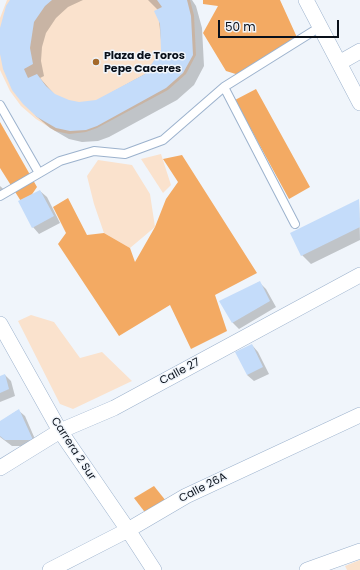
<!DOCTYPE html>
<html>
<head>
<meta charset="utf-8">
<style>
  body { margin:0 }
  #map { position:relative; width:360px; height:570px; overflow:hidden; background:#f0f5fb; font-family:Poppins,sans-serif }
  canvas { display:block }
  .scale { position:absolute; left:218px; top:20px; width:121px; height:18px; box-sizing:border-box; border:2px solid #09101a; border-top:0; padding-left:5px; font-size:12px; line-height:14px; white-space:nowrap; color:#09101a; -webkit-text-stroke:3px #f0f5fb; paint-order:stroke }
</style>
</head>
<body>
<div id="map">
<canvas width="360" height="570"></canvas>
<div class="scale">50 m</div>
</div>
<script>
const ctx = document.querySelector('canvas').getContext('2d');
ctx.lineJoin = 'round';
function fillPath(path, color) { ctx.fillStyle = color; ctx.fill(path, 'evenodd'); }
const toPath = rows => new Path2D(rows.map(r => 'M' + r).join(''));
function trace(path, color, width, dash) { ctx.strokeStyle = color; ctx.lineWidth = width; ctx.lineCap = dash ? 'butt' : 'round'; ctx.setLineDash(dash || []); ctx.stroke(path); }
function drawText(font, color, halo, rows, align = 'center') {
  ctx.font = font + ' Poppins,sans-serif'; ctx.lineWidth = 3; ctx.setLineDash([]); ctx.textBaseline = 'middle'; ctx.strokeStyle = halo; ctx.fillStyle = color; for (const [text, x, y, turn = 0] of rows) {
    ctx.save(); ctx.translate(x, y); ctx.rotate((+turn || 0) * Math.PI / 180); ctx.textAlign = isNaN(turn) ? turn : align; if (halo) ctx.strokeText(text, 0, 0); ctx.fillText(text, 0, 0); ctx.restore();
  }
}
fillPath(toPath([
  [7,0,190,0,194,15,196,55,186,74,168,90,97,128,86,132,69,134,55,131,36,119,21,106,10,91,0,70,0,18],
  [161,154,171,185,163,193,141,159],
  [98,160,132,165,150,194,155,227,130,248,104,233,94,204,87,176],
  [31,315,54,322,80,358,102,352,132,381,73,409,60,404,18,321],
  [360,560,360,570,347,570,345,566]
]), '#fae2cd');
fillPath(toPath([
  [203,0,280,0,300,44,239,75,226,71,203,33,218,6,203,4],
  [256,89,310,187,289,199,235,100],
  [0,122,37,187,24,206,0,168],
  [182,155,257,273,215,295,227,331,191,349,170,305,119,336,58,244,66,233,53,207,68,198,87,235,104,233,130,248,135,262,155,227,166,199,178,182,163,159]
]), '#f3aa63');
fillPath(toPath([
  [154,486,166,501,147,515,134,498]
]), '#f2aa63');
fillPath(toPath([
  [11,0,83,0,68,7,56,18,46,33,42,47,41,61,44,76,40,78,55,95,68,101,79,103,96,101,145,74,162,50,158,10,148,0,192,0,196,6,202,28,204,66,194,85,177,100,109,137,98,141,82,142,69,139,50,128,36,116,0,48],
  [0,186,10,195,0,201],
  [40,191,47,197,60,223,39,234,33,227],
  [359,200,360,240,311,264,302,255,292,233],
  [259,282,266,289,276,307,239,329,233,323,221,302],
  [252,345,258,352,269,374,254,381,247,375],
  [5,375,11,381,15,396,0,402,0,377],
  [18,410,25,416,38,446,12,446,0,437,0,422]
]), '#0003');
fillPath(toPath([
  [10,0,52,0,45,6,34,22,30,48,33,64,24,69,28,78,37,74,46,86,55,94,69,100,79,102,96,100,145,74,161,50,160,24,154,11,162,7,157,0,187,0,191,16,193,55,183,73,166,88,97,126,86,130,70,131,56,128,37,117,23,104,12,90,3,69,0,54,0,28,6,6],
  [40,190,54,216,32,228,18,201],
  [359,199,360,227,301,256,290,233],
  [260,281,270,301,232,323,219,301],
  [252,344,263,367,247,375,235,352],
  [5,374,9,389,0,393,0,376],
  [19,409,33,440,5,440,0,436,0,421]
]), '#c4dcfa');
const service = toPath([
  [224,87,295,224],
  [0,105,39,173],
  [0,196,60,161,94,151,125,154,163,140,224,87,320,27]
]);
const minor = toPath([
  [306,0,360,103],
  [339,63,360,51],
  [0,324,60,431,128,530,154,570],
  [0,468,60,431,114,408,360,275],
  [50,570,128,530,186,496,360,415],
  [307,570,360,551]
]);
trace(service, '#9cb2cd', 10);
trace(minor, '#9cb2cd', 16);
trace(service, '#fff', 8);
trace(minor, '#fff', 15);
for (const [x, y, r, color] of [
  [96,62,4,"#a4692a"]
]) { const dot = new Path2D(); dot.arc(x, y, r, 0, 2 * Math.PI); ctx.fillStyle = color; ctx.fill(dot); trace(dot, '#f0f5fb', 1.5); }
drawText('bold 11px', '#09101a', '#f0f5fb', [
  ["Plaza de Toros",104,56],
  ["Pepe Caceres",104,69]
], 'left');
drawText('11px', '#09101a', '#f0f5fb', [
  ["Calle 27",180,372,-28],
  ["Carrera 2 Sur",73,449,57],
  ["Calle 26A",203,488,-27]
]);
</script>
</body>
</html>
